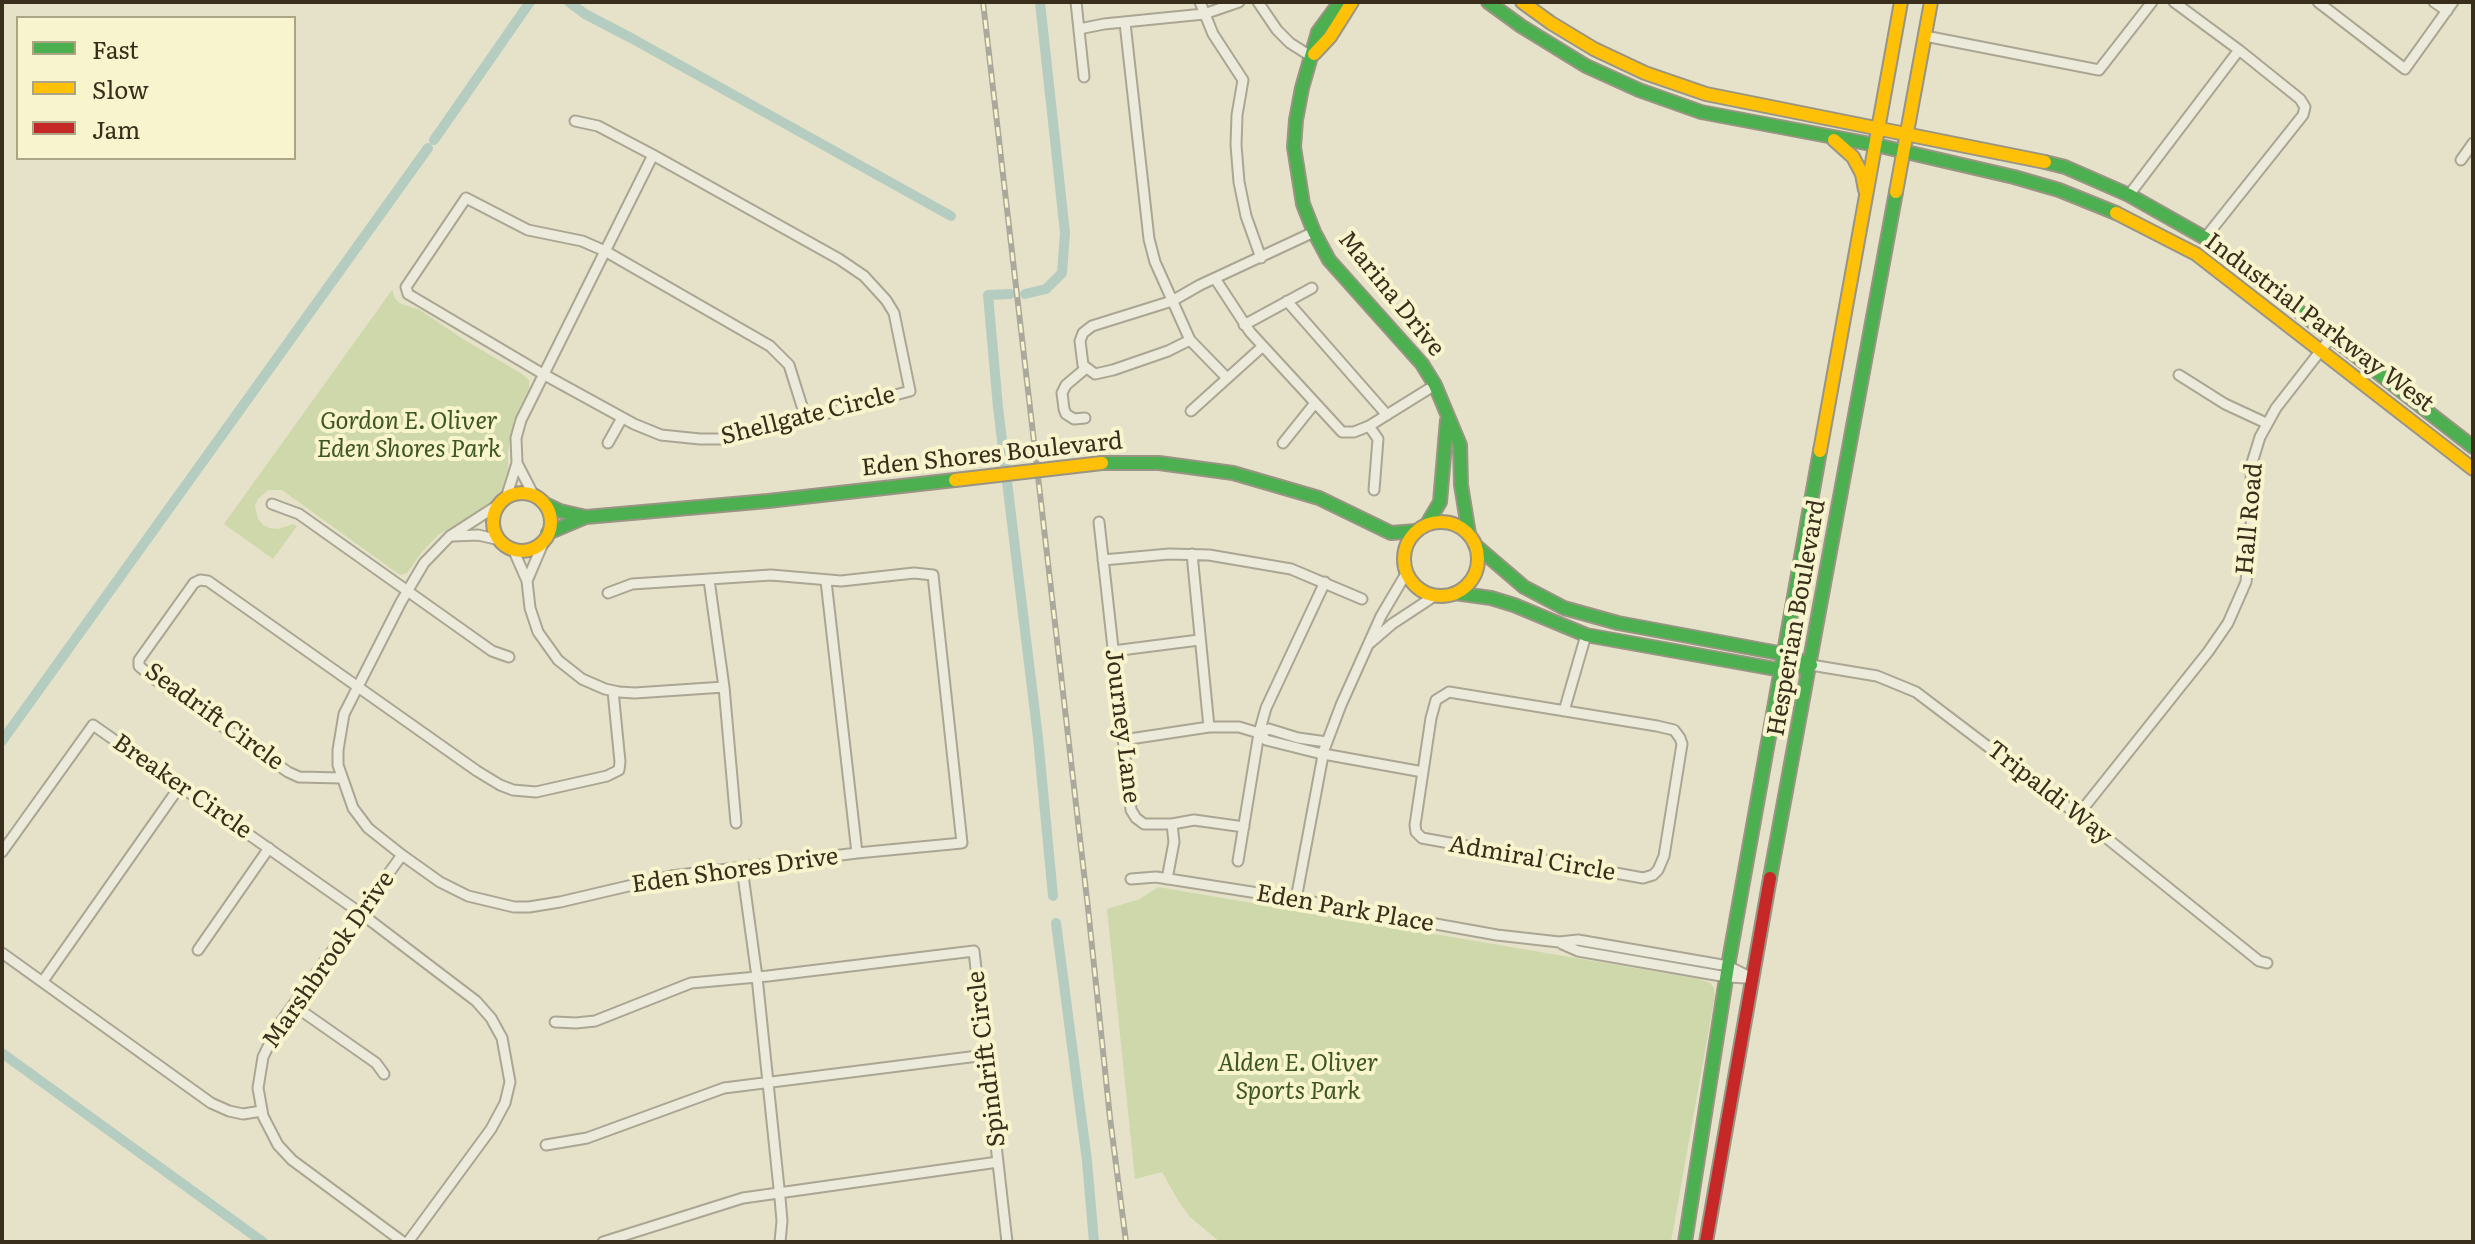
<!DOCTYPE html>
<html>
<head>
<meta charset="utf-8">
<style>
  body { margin:0 }
  #map { position:relative; width:2475px; height:1244px; overflow:hidden; background:#e5e2c9; font-family:Literata,serif }
  canvas { display:block }
  .frame { position:absolute; inset:0; border:4px solid #382e1b; pointer-events:none }
  .legend { position:absolute; left:16px; top:16px; width:280px; height:144px; box-sizing:border-box; background:#f8f4cd; border:2px solid #aba586; margin:0; padding:10px 14px; list-style:none; font-size:24px; color:#382e1b }
  .legend li { display:flex; align-items:center; gap:16px; height:40px }
  .legend b { width:40px; border:2px solid #aba586 }
</style>
</head>
<body>
<div id="map">
<canvas width="2475" height="1244"></canvas>
<div class="frame"></div>
<ul class="legend">
<li><b style="height:10px;background:#4caf50"></b>Fast</li>
<li><b style="height:10px;background:#ffc107"></b>Slow</li>
<li><b style="height:10px;background:#c62828"></b>Jam</li>
</ul>
</div>
<script>
const ctx = document.querySelector('canvas').getContext('2d');
ctx.lineJoin = 'round';
function fillPath(path, color) { ctx.fillStyle = color; ctx.fill(path, 'evenodd'); }
const toPath = rows => new Path2D(rows.map(r => 'M' + r).join(''));
function trace(path, color, width, dash) { ctx.strokeStyle = color; ctx.lineWidth = width; ctx.lineCap = dash ? 'butt' : 'round'; ctx.setLineDash(dash || []); ctx.stroke(path); }
function drawText(font, color, halo, rows, align = 'center') {
  ctx.font = font + ' Literata,serif'; ctx.lineWidth = 8; ctx.setLineDash([]); ctx.textBaseline = 'middle'; ctx.strokeStyle = halo; ctx.fillStyle = color; for (const [text, x, y, turn = 0] of rows) {
    ctx.save(); ctx.translate(x, y); ctx.rotate((+turn || 0) * Math.PI / 180); ctx.textAlign = isNaN(turn) ? turn : align; if (halo) ctx.strokeText(text, 0, 0); ctx.fillText(text, 0, 0); ctx.restore();
  }
}
fillPath(toPath([
  [392,290,395,298,399,303,420,310,463,339,522,374,529,380,529,388,514,420,508,451,508,468,502,489,490,506,473,518,439,534,422,552,407,573,400,575,282,490,268,490,258,499,255,506,258,519,263,525,270,528,278,529,293,524,297,526,273,559,224,524],
  [1158,887,1699,979,1710,983,1714,988,1715,995,1671,1242,1220,1242,1190,1217,1179,1202,1162,1172,1135,1179,1107,909,1140,899]
]), '#ced8aa');
trace(toPath([
  [569,2,585,14,633,39,951,216],
  [434,140,530,2],
  [1010,294,988,295,998,407,1038,738,1053,896],
  [1025,294,1046,289,1062,273,1065,233,1040,2],
  [2,741,428,148],
  [1056,923,1087,1161,1094,1242],
  [2,1053,263,1242]
]), '#b5ccc1', 10);
const street = toPath([
  [1076,2,1084,77],
  [1200,2,1213,34,1243,80,1237,115,1236,145,1239,182,1246,216,1261,258],
  [1258,2,1277,30,1290,43,1312,57],
  [2174,2,2239,50,2300,99,2305,107,2303,115,2205,238],
  [2318,2,2405,69,2453,2],
  [2434,2,2447,11],
  [1125,23,1149,239,1155,262,1190,340,1227,378],
  [1079,29,1104,24,1204,14,1239,2],
  [1925,36,2099,70,2152,2],
  [575,121,598,126,653,155,839,259,864,276,886,300,894,313,910,391,806,419,728,439,700,439,661,435,634,424,543,374,408,294,406,287,466,198,528,230,582,241,605,251,770,346,789,365,806,419],
  [2461,160,2473,143],
  [2129,195,2239,50],
  [1216,280,1250,332,1342,432,1354,432,1369,426,1435,385],
  [1287,301,1387,415],
  [1244,325,1312,288],
  [1190,340,1168,351,1113,370,1095,374,1083,365,1080,341,1083,333,1092,326,1172,301,1200,285,1314,232],
  [1085,369,1066,385,1062,393,1064,409,1066,414,1074,419,1085,418],
  [2179,375,2225,404,2266,423],
  [1191,411,1263,346],
  [1369,426,1378,439,1374,490],
  [608,443,622,418],
  [1283,443,1315,403],
  [534,496,517,463,516,438,521,420,653,155],
  [506,498,517,463],
  [272,504,299,514,492,651,509,657],
  [498,505,450,536,424,563,401,602,344,714,338,750,338,765,353,808,368,828,402,855,440,882,468,896,514,907,529,907,560,902,671,876,857,853,962,843,933,575,914,573,841,581,771,575,632,584,608,593],
  [1099,522,1131,810,1136,818,1144,824,1172,824,1194,820,1244,827],
  [453,536,478,535,500,540],
  [513,549,527,581,530,608,538,632,558,660,582,679,605,689,619,692,635,693,724,687],
  [1192,554,1209,727],
  [1103,560,1169,554,1209,555,1291,569,1362,599],
  [709,580,724,687,736,823],
  [527,581,544,541],
  [826,581,857,853],
  [1370,643,1392,624,1436,595],
  [1113,651,1199,640],
  [1811,665,1877,676,1916,692,2078,815,2259,961,2267,963],
  [1449,692,1657,726,1674,730,1680,738,1682,744,1664,856,1658,870,1653,875,1643,878,1422,838,1416,832,1415,825,1431,718,1436,700,1449,692],
  [1564,711,1586,635],
  [1259,733,1269,729,1298,738,1327,742],
  [1123,740,1209,727,1239,727,1259,733,1266,740,1318,753,1423,772],
  [341,778,299,777,288,772,153,678,139,666,139,660,194,583,200,580,208,581,477,771,500,785,513,790,536,792,607,776,619,770,620,762,613,691],
  [2078,815,2208,652,2228,623,2246,582,2252,515,2251,466,2260,437,2276,408,2332,336],
  [2,852,93,725,359,912,476,1001,491,1018,502,1038,510,1082,505,1103,491,1129,408,1242],
  [402,855,278,1026,263,1057,258,1088,263,1116,278,1145,292,1160,403,1242],
  [1238,861,1259,733,1266,708,1325,582],
  [742,868,757,977,780,1198,782,1221,780,1242],
  [1131,879,1156,877,1296,899,1497,935,1559,942,1578,940,1728,966,1752,978],
  [1167,879,1174,842,1172,824],
  [1296,899,1324,750,1341,705,1381,616,1407,572],
  [1562,944,1578,951,1727,977,1747,978],
  [198,950,269,848],
  [2,953,211,1103,229,1111,243,1114,262,1111],
  [43,981,180,786],
  [293,1005,376,1063,384,1074],
  [555,1022,576,1023,595,1021,691,983,768,976,974,951,1007,1242],
  [546,1145,587,1138,724,1088,986,1055],
  [603,1242,743,1198,998,1162]
]);
const fast = toPath([
  [1340,2,1318,32,1302,88,1296,120,1294,147,1303,204,1314,232,1329,260,1422,364,1435,385,1460,445,1461,485,1469,534],
  [1488,2,1521,26,1586,66,1639,90,1701,112,1876,145,2014,177,2059,190,2116,213],
  [2045,162,2065,167,2129,195,2205,238,2473,447],
  [1102,463,1159,463,1233,473,1319,498,1391,533,1416,531],
  [545,504,560,511,586,517],
  [1427,524,1440,502,1447,420],
  [548,533,586,517,768,501,955,480],
  [1475,545,1524,587,1564,608,1618,623,1784,654,1811,665],
  [1455,593,1491,598,1514,605,1586,635,1781,670,1811,665],
  [1770,878,1896,192],
  [1685,1242,1728,966,1820,451]
]);
const slow = toPath([
  [1522,2,1551,23,1594,49,1645,73,1706,94,2045,162],
  [1314,54,1330,37,1352,2],
  [1834,140,1853,157,1862,174,1865,190],
  [1896,192,1931,2],
  [2116,213,2196,254,2473,469],
  [1820,451,1901,2],
  '493 522a29 29 0 1 1 58 0a29 29 0 1 1-58 0Z',
  '1404 559a37 37 0 1 1 74 0a37 37 0 1 1-74 0Z'
]);
const jam = toPath([
  [1706,1242,1770,878]
]);
trace(street, '#aaa693', 13);
trace(fast, '#999483', 16);
trace(slow, '#999483', 16);
trace(jam, '#999483', 16);
trace(street, '#eceadb', 9);
trace(fast, '#4caf50', 12);
trace(slow, '#ffc107', 12);
trace(jam, '#c62828', 12);
const rail = toPath([
  [983,2,1088,908,1110,1118,1126,1242]
]);
trace(rail, '#aba99c', 6);
trace(rail, '#f8f4cd', 3, [9]);
const slowBridge = toPath([
  [955,480,1102,463]
]);
trace(slowBridge, '#999483', 16, []);
trace(slowBridge, '#ffc107', 12);
drawText('24px', '#382e1b', '#f8f4cd', [
  ["Marina Drive",1391,294,51],
  ["Industrial Parkway West",2319,323,37],
  ["Shellgate Circle",808,416,-14],
  ["Eden Shores Boulevard",992,455,-6],
  ["Hall Road",2250,519,-85],
  ["Hesperian Boulevard",1797,618,-80],
  ["Seadrift Circle",214,717,36],
  ["Journey Lane",1122,726,83],
  ["Breaker Circle",182,787,35],
  ["Tripaldi Way",2049,793,38],
  ["Admiral Circle",1532,859,10],
  ["Eden Shores Drive",735,871,-8],
  ["Eden Park Place",1345,909,10],
  ["Marshbrook Drive",329,960,-55],
  ["Spindrift Circle",987,1059,-97]
]);
drawText('italic 24px', '#3e5620', '#f8f4cd', [
  ["Gordon E. Oliver",409,422],
  ["Eden Shores Park",409,450],
  ["Alden E. Oliver",1298,1064],
  ["Sports Park",1298,1092]
]);
</script>
</body>
</html>
